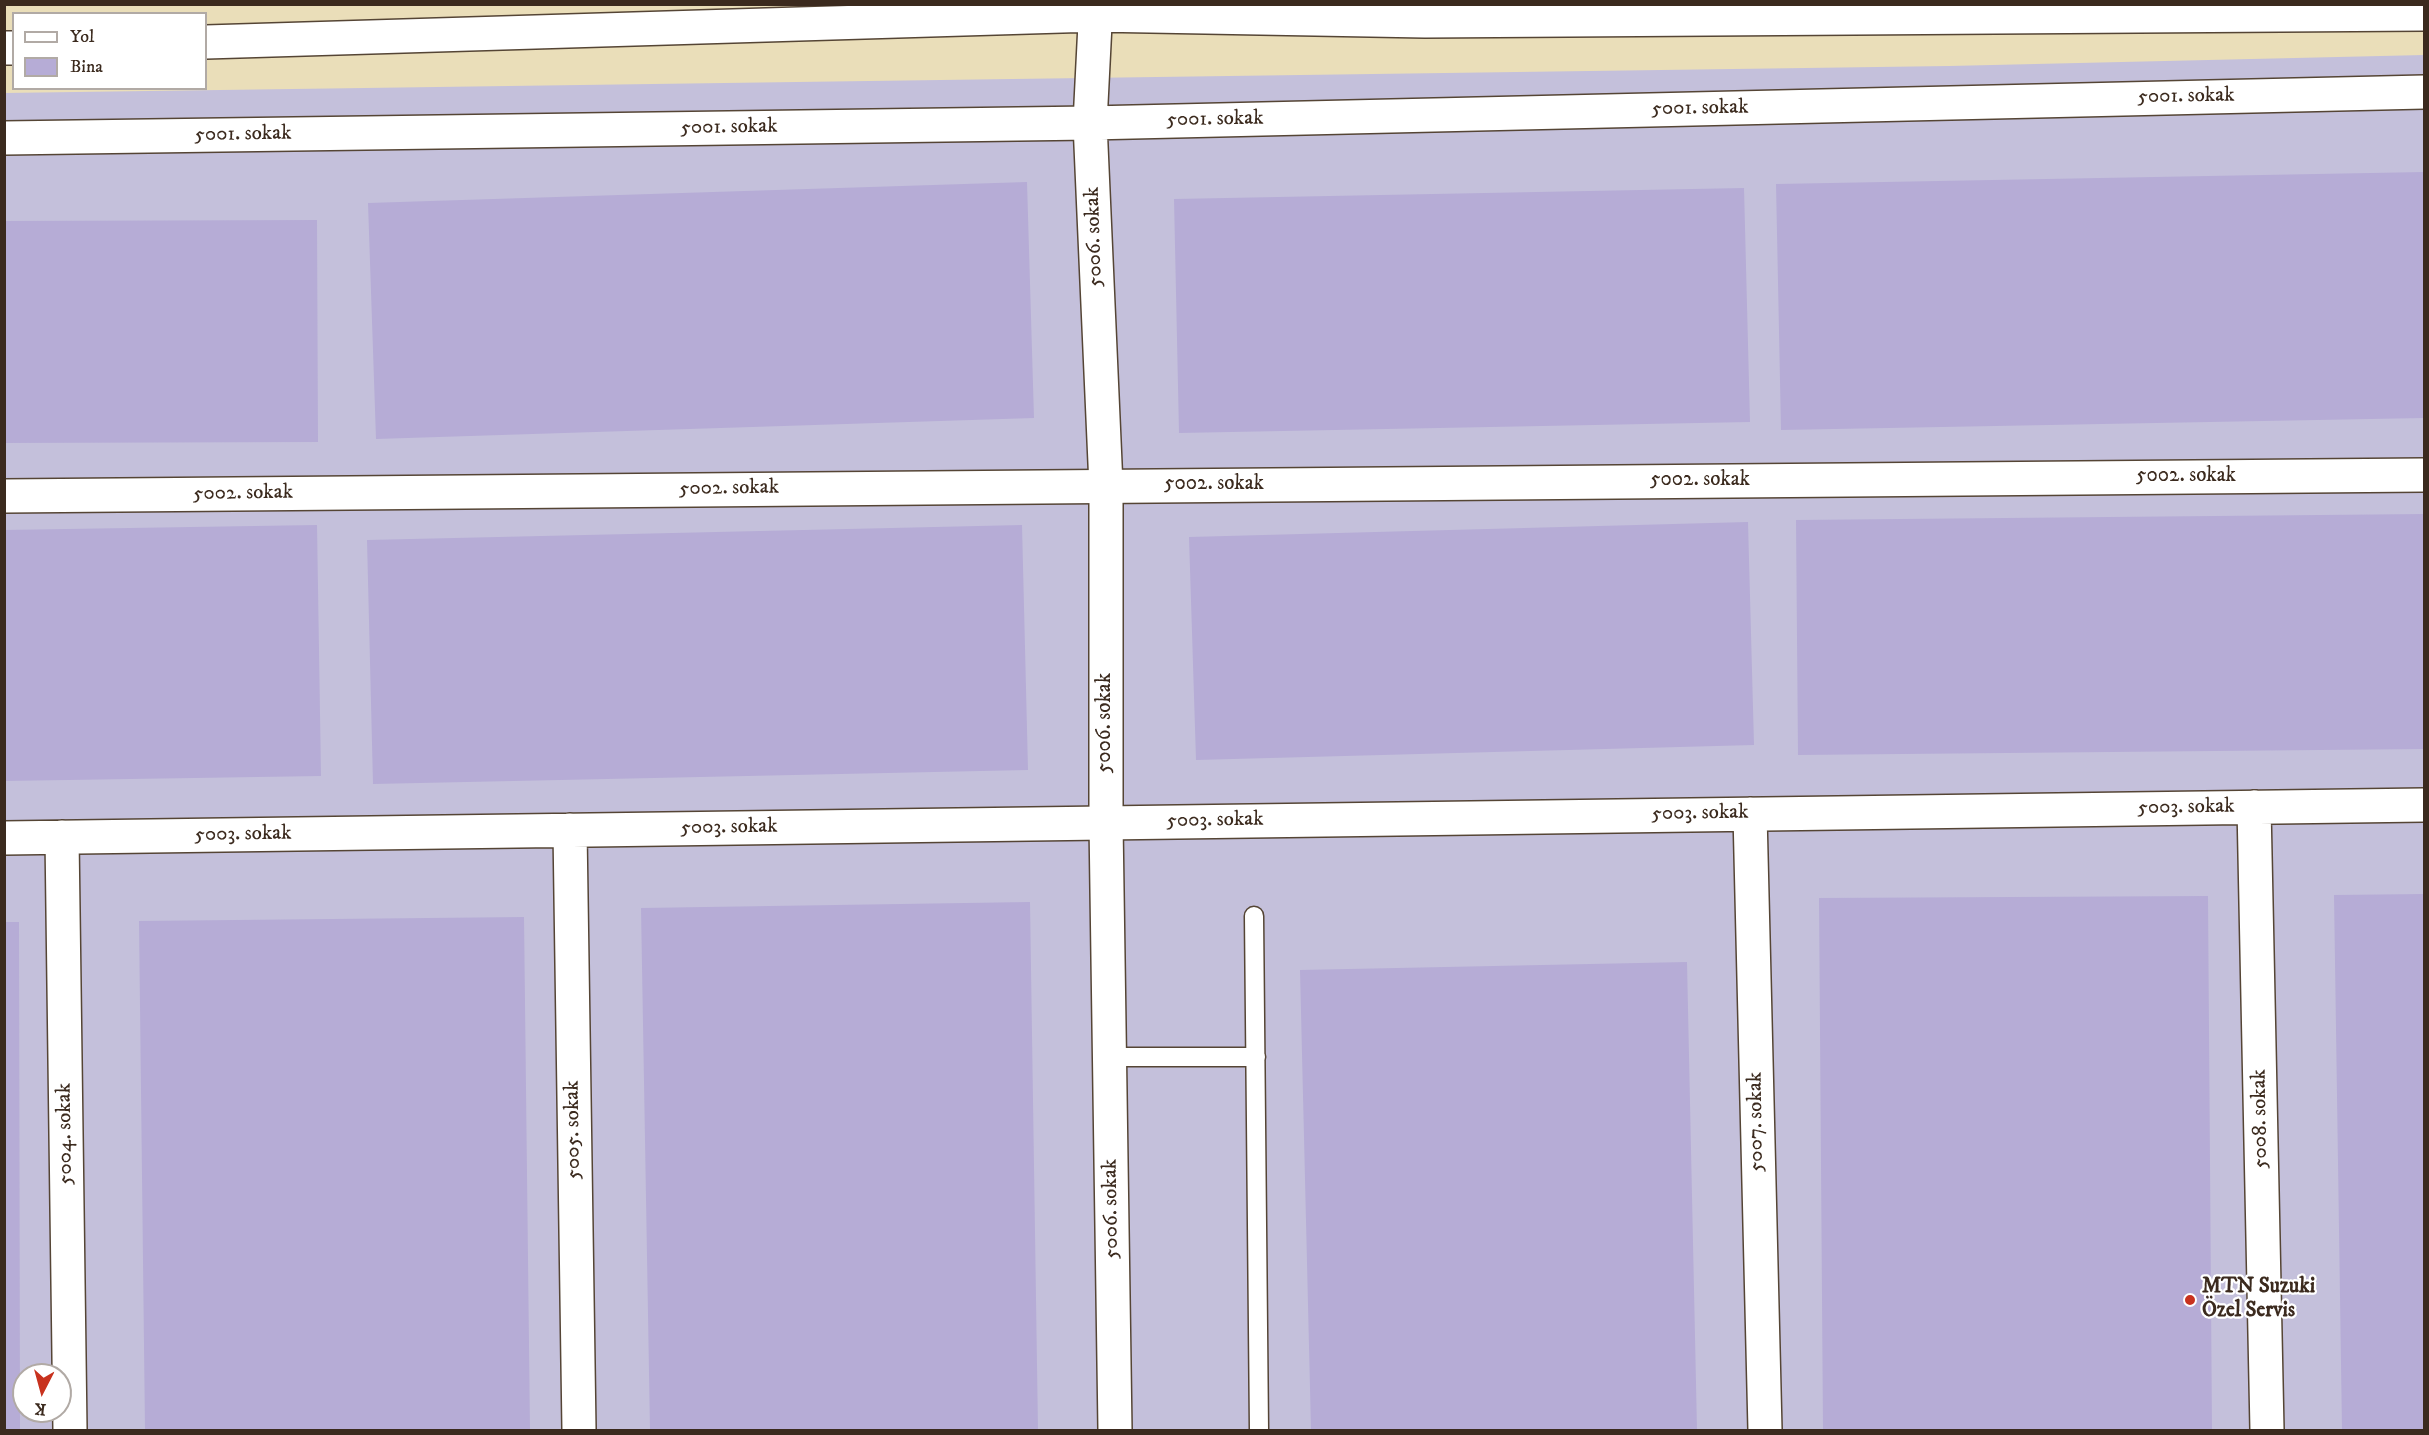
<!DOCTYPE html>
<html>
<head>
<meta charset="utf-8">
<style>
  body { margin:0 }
  #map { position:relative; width:2429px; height:1435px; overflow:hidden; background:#eadeb9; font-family:"IM FELL DW Pica",serif }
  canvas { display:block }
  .frame { position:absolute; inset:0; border:6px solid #3b2a1e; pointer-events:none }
  .legend { position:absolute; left:12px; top:12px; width:195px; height:78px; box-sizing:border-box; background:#fff; border:2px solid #b1aaa5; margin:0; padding:8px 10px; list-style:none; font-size:18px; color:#3b2a1e }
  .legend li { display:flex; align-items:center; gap:12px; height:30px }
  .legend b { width:30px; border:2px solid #b1aaa5 }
  .north { position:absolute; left:12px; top:1363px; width:60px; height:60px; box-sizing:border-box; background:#fff; border:2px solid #b1aaa5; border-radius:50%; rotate:186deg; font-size:16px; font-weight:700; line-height:24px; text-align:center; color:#3b2a1e }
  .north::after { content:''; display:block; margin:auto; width:21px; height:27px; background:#c8321e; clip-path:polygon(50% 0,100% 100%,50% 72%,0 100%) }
</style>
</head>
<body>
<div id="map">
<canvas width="2429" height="1435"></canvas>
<div class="frame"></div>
<ul class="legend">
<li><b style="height:8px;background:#fff"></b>Yol</li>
<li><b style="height:16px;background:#b6acd6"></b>Bina</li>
</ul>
<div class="north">K</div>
</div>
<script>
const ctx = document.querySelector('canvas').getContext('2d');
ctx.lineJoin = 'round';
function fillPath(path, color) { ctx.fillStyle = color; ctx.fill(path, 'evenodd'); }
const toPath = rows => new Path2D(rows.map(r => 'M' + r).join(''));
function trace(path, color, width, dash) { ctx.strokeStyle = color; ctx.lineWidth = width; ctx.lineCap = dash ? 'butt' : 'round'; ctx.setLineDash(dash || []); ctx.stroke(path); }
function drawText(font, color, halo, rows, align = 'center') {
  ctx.font = font + ' "IM FELL DW Pica",serif'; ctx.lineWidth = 4.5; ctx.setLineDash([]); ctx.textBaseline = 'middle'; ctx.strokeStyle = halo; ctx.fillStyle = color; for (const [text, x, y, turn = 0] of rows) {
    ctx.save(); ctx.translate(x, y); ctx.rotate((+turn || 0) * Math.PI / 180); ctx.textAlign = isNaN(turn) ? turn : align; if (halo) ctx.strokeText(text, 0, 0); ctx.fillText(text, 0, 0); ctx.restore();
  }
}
fillPath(toPath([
  [2424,55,2424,1430,5,1430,4,93,1949,66],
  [24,1375,60,1375,60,1411,24,1411]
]), '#c4c0db');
fillPath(toPath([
  [2424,172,2424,418,1781,430,1776,184],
  [1027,182,1034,418,376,439,368,203],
  [1744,188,1750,422,1179,433,1174,199],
  [317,220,318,442,4,443,4,221],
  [2424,514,2424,749,1798,755,1796,520],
  [1748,522,1754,745,1196,760,1189,537],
  [317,525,321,776,4,781,4,530],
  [1022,525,1028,770,373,784,367,540],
  [2424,894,2424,1430,2342,1430,2334,895],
  [2208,896,2212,1430,1823,1430,1819,898],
  [1030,902,1038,1430,650,1430,641,908],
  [524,917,530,1430,145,1430,139,921],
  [4,922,19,922,20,1430,4,1430],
  [1687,962,1697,1430,1311,1430,1300,970]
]), '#b6acd6');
const service = toPath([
  [1254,916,1259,1430],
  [1110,1057,1256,1057]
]);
const minor = toPath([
  [4,496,2424,475],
  [2254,807,2267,1430],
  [1750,814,1765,1430],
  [570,830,579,1430],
  [62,837,70,1430],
  [4,838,2424,805]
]);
const tertiary = toPath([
  [1096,4,1090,123,1106,486,1106,823,1115,1430],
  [206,42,1095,15,1425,21,2424,14],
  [4,48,14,48],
  [4,138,1090,123,2424,92]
]);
trace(service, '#554535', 21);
trace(minor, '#554535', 36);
trace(tertiary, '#554535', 36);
trace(service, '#fff', 18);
trace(minor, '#fff', 33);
trace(tertiary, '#fff', 33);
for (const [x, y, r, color] of [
  [2190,1300,6,"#c8321e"]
]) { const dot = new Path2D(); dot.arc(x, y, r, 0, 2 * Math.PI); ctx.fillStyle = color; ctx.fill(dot); trace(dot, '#fff', 2); }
drawText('21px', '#3b2a1e', '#fff', [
  ["5001. sokak",2186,97,-1],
  ["5001. sokak",1700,109,-1],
  ["5001. sokak",1215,120,-1],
  ["5001. sokak",729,128,-1],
  ["5001. sokak",243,135,-1],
  ["5006. sokak",1095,237,-92],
  ["5002. sokak",2186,477],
  ["5002. sokak",1700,481],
  ["5002. sokak",1214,485],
  ["5002. sokak",729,489,-1],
  ["5002. sokak",243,494,-1],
  ["5006. sokak",1106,723,-90],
  ["5003. sokak",2186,808,-1],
  ["5003. sokak",1700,814,-1],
  ["5003. sokak",1215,821,-1],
  ["5003. sokak",729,828,-1],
  ["5003. sokak",243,835,-1],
  ["5008. sokak",2261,1119,-91],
  ["5007. sokak",1757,1122,-91],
  ["5005. sokak",574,1130,-91],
  ["5004. sokak",66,1134,-91],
  ["5006. sokak",1112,1209,-91]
]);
drawText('bold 21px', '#3b2a1e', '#fff', [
  ["MTN Suzuki",2202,1288],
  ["Özel Servis",2202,1312]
], 'left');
</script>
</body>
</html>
